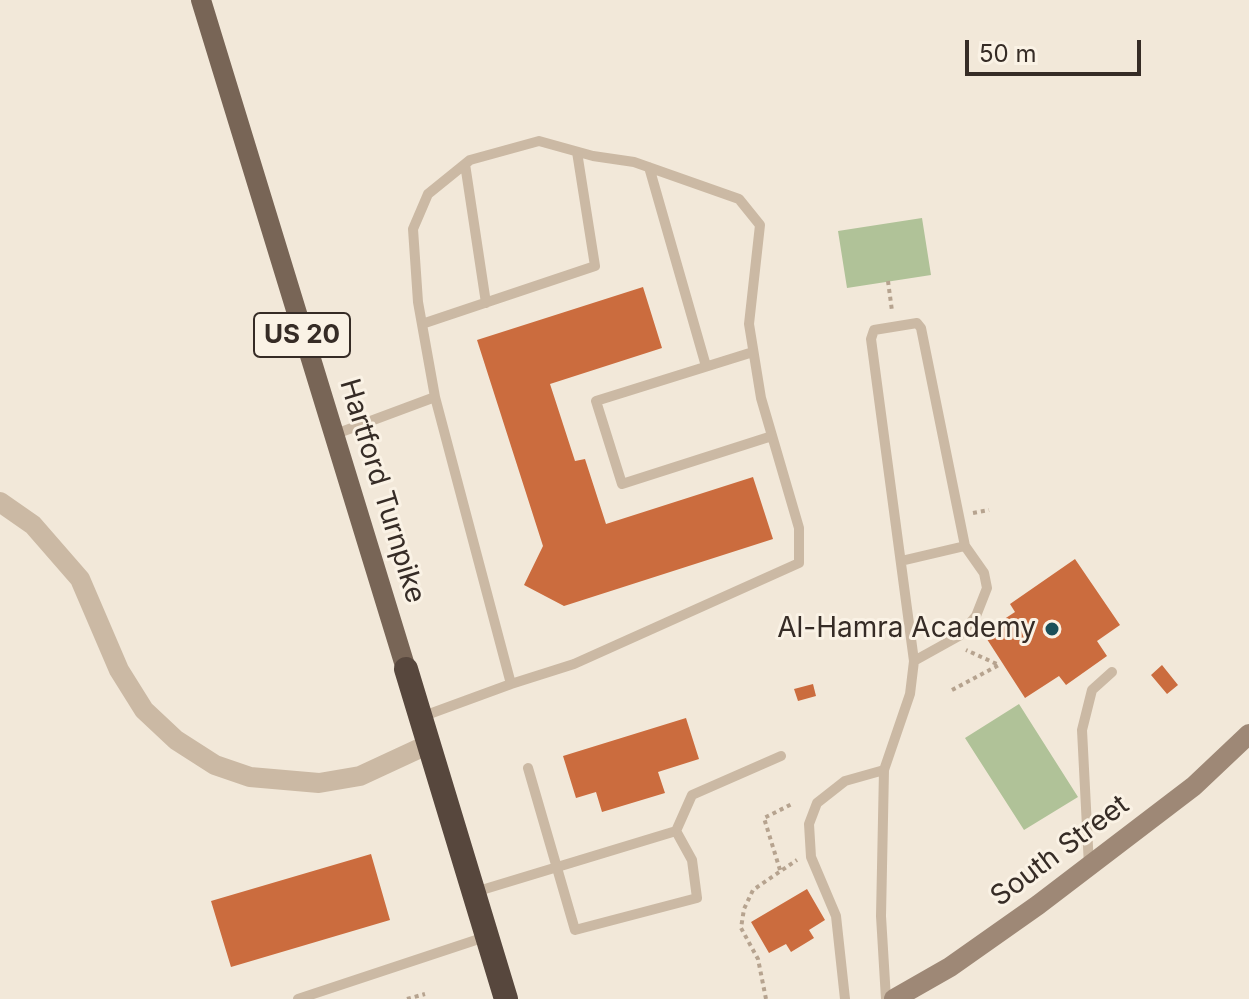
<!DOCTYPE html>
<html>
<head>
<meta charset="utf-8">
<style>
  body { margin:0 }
  #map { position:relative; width:1249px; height:999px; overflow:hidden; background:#f2e8d9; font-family:Inter,sans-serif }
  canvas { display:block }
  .scale { position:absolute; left:965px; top:40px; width:176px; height:36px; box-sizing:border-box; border:4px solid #362c26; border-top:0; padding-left:10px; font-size:24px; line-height:28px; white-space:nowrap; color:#362c26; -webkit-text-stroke:6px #faf2e5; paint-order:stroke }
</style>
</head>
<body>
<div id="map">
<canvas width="1249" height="999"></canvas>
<div class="scale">50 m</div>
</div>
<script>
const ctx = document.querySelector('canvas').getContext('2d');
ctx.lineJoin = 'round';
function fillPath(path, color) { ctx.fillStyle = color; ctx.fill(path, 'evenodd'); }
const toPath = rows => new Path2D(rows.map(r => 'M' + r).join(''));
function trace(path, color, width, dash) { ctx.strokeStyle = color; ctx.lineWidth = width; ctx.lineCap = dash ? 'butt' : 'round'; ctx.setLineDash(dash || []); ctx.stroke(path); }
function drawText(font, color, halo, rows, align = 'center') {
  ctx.font = font + ' Inter,sans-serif'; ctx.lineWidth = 6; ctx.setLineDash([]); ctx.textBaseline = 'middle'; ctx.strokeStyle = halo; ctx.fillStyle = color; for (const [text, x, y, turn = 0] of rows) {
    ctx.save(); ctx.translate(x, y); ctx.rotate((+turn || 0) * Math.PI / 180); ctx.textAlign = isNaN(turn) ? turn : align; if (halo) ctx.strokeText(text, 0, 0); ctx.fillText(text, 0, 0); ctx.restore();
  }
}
fillPath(toPath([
  [922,218,931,275,847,288,838,231],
  [1019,704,1078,797,1024,830,965,738]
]), '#b0c298');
fillPath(toPath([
  [643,287,662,348,550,384,575,461,585,459,606,524,753,477,773,539,564,606,524,585,543,546,477,340],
  [1075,559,1120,625,1097,641,1107,656,1066,685,1059,676,1025,698,983,633,1015,612,1010,604],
  [1162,665,1178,685,1167,694,1151,675],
  [813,684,816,696,798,701,794,689],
  [686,718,699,759,658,772,665,793,602,812,596,792,576,798,563,756],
  [371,854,390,920,231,967,211,901],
  [807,889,825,920,809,930,814,938,791,952,786,944,769,953,751,922]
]), '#cb6c3e');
trace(toPath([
  [888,281,892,311],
  [973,513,989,510],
  [952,690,999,665,966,650],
  [780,870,764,818,792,804],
  [407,999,425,994],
  [766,999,758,959,741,928,744,909,753,890,797,860]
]), '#b6a38f', 4, [4, 4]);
trace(toPath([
  [465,164,486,303],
  [649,167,706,366],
  [422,324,595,266,577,152],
  [753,352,596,401,622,484,772,436],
  [435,397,418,302,413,229,428,194,470,160,539,141,593,156,634,162,739,199,760,225,749,324,761,398,799,528,799,563,574,664,511,684],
  [333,435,435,397,511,684,421,717],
  [901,561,965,546],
  [528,768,575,930,697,898,692,860,676,831],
  [1089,866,1082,730,1092,690,1112,672],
  [475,892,676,831,692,795,781,756],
  [298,999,485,937],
  [845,999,836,916,811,857,809,824,817,803,845,781,884,770],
  [886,999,881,916,884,770,910,694,914,661,871,339,874,330,917,323,921,328,965,546,984,573,987,588,976,616,959,636,914,661]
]), '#cbb9a4', 10);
trace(toPath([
  [0,502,33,525,80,579,119,670,144,710,176,740,215,765,250,777,319,783,360,776,429,744]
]), '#cbb9a4', 20);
trace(toPath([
  [894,999,950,967,1038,905,1194,786,1249,734]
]), '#9e8876', 20);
trace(toPath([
  [201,0,406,669]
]), '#786556', 20);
trace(toPath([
  [406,669,506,999]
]), '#57473d', 24);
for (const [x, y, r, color] of [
  [1052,629,8,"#1a4f59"]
]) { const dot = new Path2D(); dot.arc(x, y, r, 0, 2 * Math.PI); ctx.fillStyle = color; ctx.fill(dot); trace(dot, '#faf2e5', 3); }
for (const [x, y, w] of [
  [302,335,96]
]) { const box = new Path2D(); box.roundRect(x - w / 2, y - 22, w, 44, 6); ctx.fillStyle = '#faf2e5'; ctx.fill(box); trace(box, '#362c26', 2); }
drawText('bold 26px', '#362c26', null, [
  ["US 20",302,335]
]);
drawText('28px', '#362c26', '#faf2e5', [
  ["Hartford Turnpike",382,491,73],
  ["South Street",1060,851,-37]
]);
drawText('28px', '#362c26', '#faf2e5', [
  ["Al-Hamra Academy",1036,629]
], 'right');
</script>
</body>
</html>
